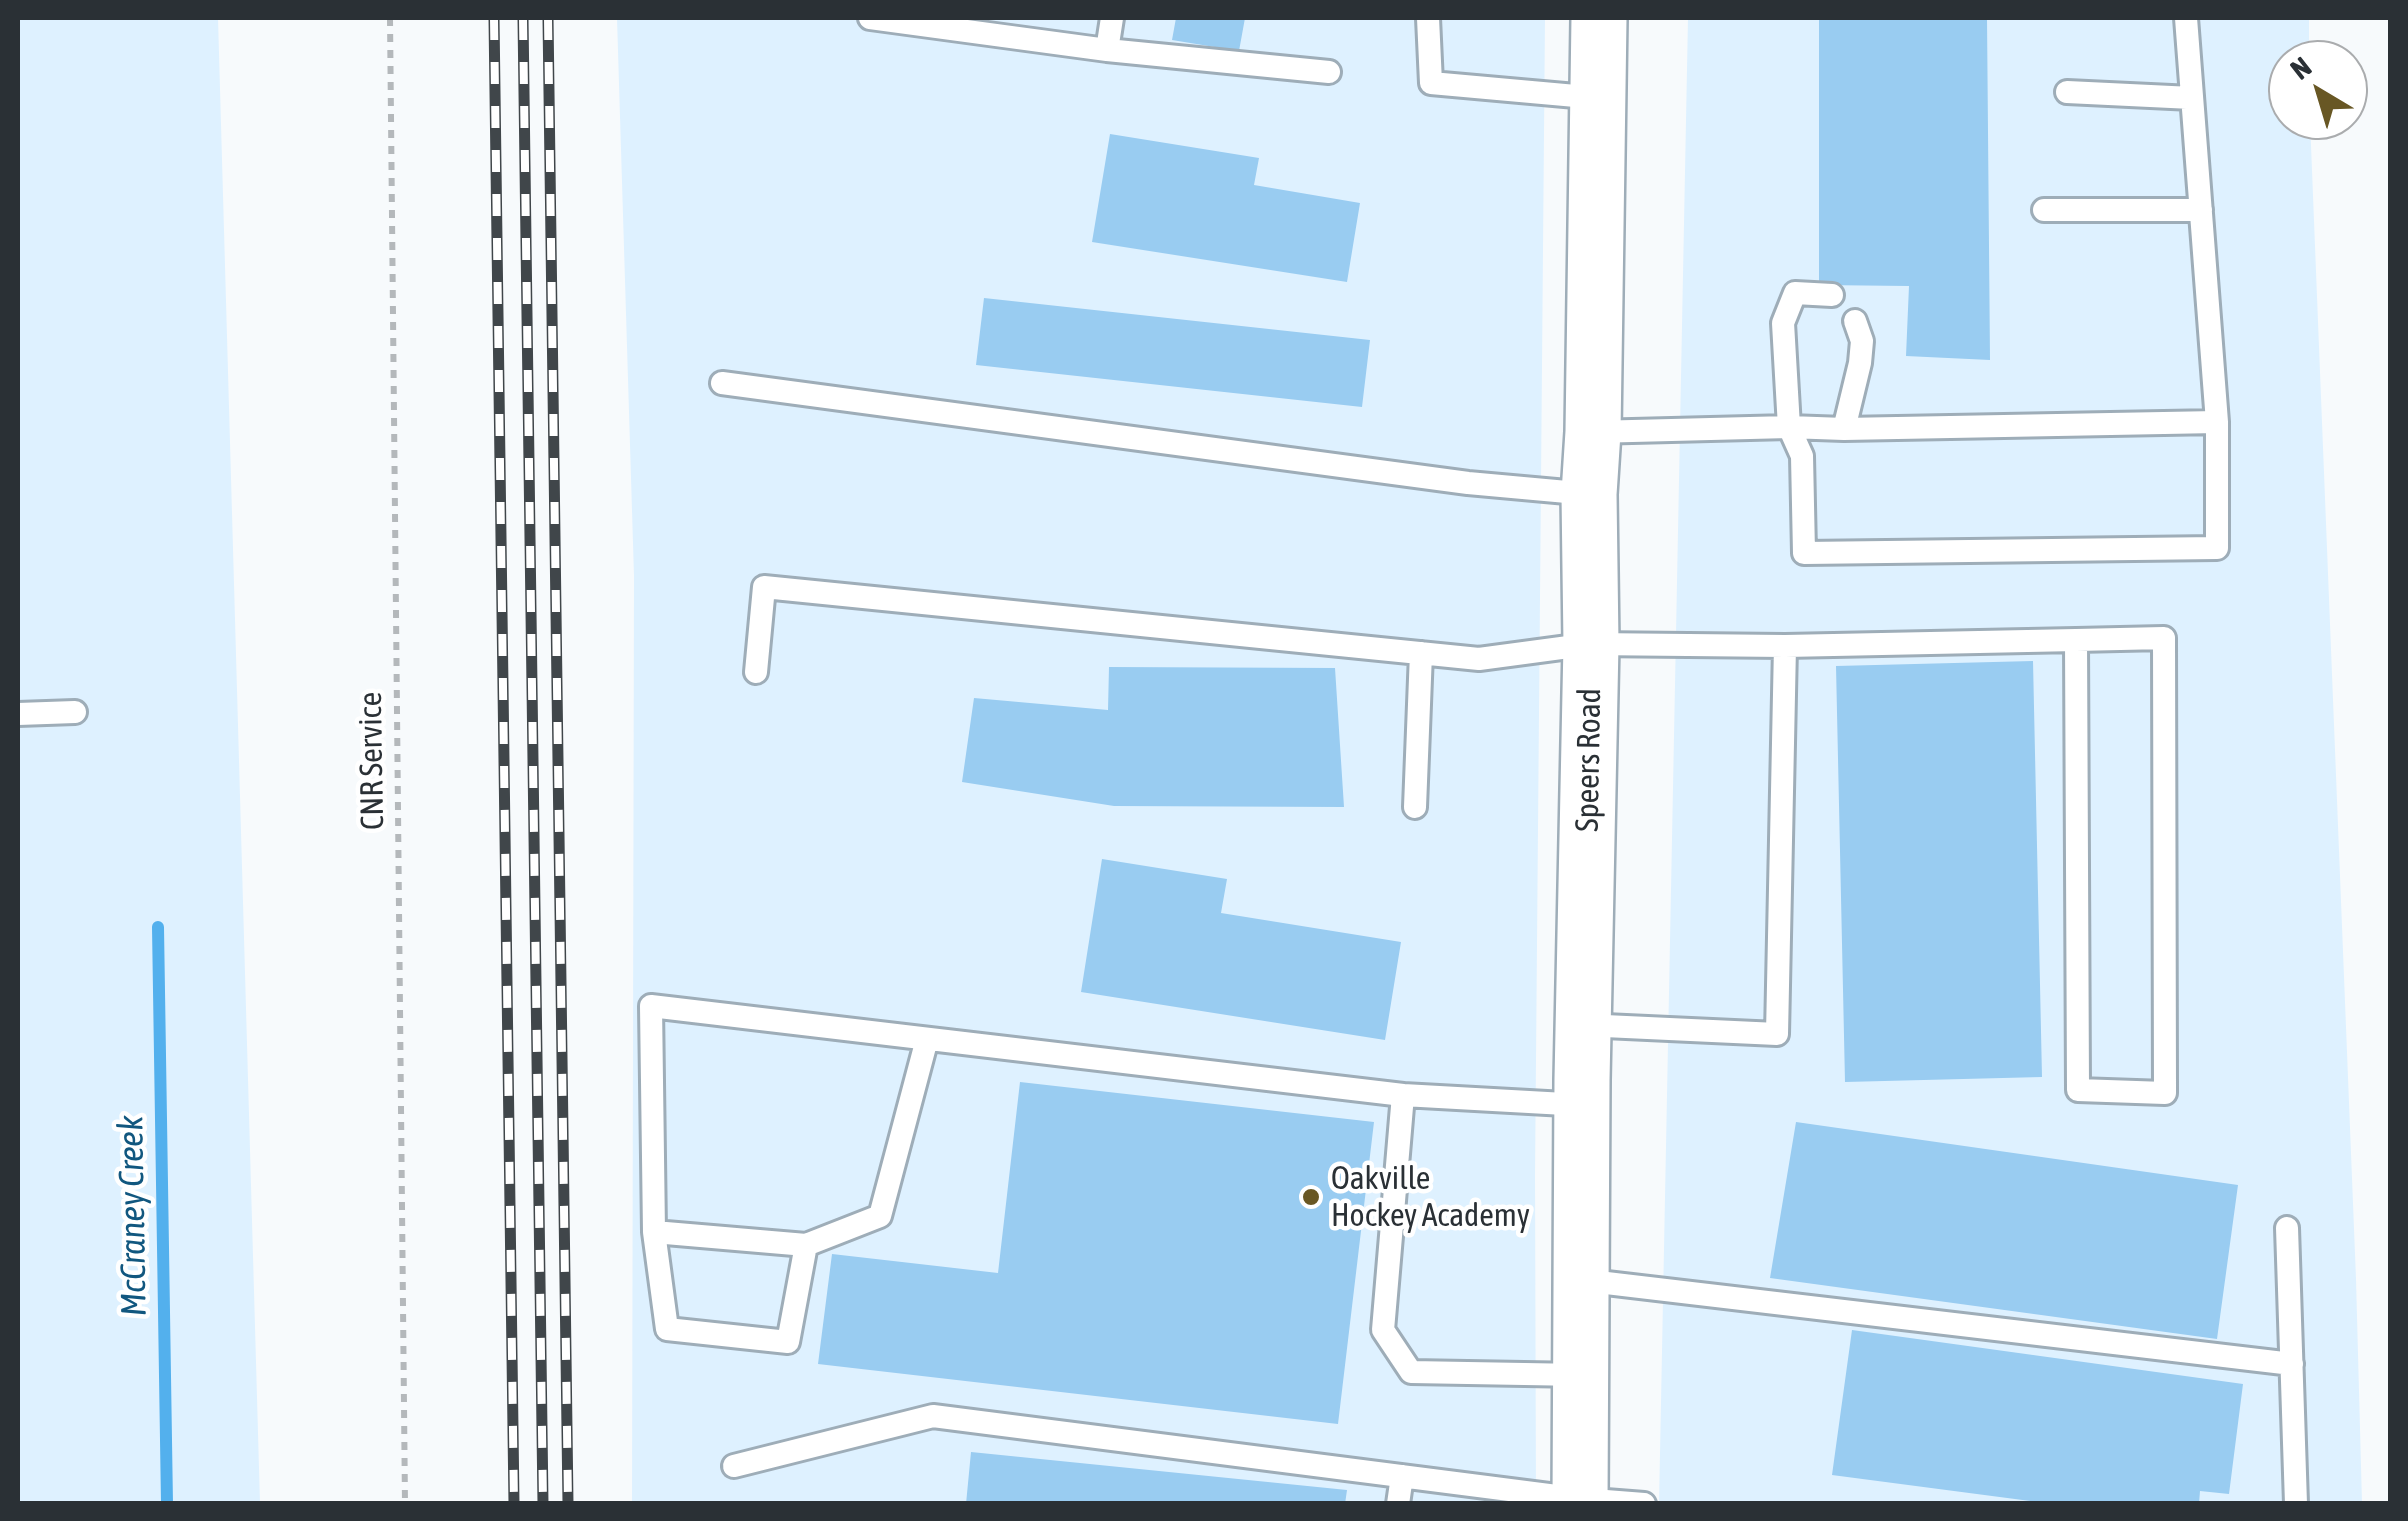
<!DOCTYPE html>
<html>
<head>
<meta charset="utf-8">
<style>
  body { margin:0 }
  #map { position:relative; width:2408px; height:1521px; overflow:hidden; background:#f7fafc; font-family:"Asap Condensed",sans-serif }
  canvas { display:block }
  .frame { position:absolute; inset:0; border:20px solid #2a3035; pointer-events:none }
  .north { position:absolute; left:2268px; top:40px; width:100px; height:100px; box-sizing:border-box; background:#fff; border:2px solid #aaacae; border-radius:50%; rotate:322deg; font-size:28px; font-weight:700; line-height:40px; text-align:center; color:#2a3035 }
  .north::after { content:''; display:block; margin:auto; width:35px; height:45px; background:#685724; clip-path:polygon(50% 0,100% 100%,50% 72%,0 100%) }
</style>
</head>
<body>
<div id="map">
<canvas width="2408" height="1521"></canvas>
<div class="frame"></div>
<div class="north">N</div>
</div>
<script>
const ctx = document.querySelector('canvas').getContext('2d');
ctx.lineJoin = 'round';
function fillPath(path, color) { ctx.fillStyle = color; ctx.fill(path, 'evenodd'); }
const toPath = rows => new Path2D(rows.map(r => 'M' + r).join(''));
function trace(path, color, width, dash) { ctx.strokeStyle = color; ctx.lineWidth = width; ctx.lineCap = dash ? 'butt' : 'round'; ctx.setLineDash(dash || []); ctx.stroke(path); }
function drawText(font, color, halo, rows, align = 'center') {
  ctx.font = font + ' "Asap Condensed",sans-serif'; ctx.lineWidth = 9; ctx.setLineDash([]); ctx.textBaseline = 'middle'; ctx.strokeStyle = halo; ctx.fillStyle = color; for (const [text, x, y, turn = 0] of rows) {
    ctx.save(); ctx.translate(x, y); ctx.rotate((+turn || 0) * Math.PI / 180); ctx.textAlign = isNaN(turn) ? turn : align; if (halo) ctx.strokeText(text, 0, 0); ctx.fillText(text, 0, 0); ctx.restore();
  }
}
fillPath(toPath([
  [18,18,218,18,260,1503,18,1503],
  [617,18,1545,18,1535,1174,1536,1503,632,1503,634,576],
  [1688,18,2309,18,2309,60,2288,60,2288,120,2310,120,2356,1279,2362,1503,1659,1504]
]), '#def1ff');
trace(toPath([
  [158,927,167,1504]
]), '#53b0ed', 12);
fillPath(toPath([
  [1176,18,1245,18,1239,51,1172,40],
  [1819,18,1987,18,1990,360,1906,356,1909,286,1819,285],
  [1110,134,1259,158,1254,185,1360,203,1347,282,1092,242],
  [984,298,1370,340,1362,407,976,365],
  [2033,661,2042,1077,1845,1082,1836,666],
  [1109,667,1335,668,1344,807,1114,806,962,782,974,698,1108,710],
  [1102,859,1227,879,1221,913,1401,942,1385,1040,1081,992],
  [1020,1082,1374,1122,1338,1424,818,1364,832,1254,998,1273],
  [1796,1122,2238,1185,2217,1339,1770,1278],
  [1852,1330,2243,1384,2229,1494,2200,1491,2199,1504,2053,1504,1832,1475],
  [971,1452,1347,1490,1345,1504,966,1504]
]), '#99ccf1');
const lane = toPath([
  [870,18,1107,50,1112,18],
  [1428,18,1431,83,1598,98],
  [1107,50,1329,72],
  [2067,92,2192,98],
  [2044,210,2201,210],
  [1832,295,1795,293,1783,323,1789,427,1802,456,1804,553,2217,548,2217,422],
  [722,383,1468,483,1589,494],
  [1844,429,1860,363,1862,341,1855,321],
  [1593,432,1789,427,1844,429,2217,422,2186,18],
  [1785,646,2076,640,2164,638,2165,1093,2078,1090,2076,640],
  [756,672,764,587,1479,659,1591,644,1785,646,1777,1034,1583,1025],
  [18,714,75,712],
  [1415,807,1421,653],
  [927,1039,880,1216,806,1245,654,1232,651,1006,1403,1095],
  [2287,1228,2296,1504],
  [654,1232,667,1329,788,1342,806,1245],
  [1581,1280,2292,1364],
  [1581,1375,1411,1372,1383,1330,1403,1095,1583,1105],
  [734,1466,933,1416,1580,1499,1644,1504],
  [1398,1504,1402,1476]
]);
const secondary = toPath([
  [1580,1504,1582,1080,1591,644,1589,494,1593,432,1599,18]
]);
trace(lane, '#9eadb8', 28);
trace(secondary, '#9eadb8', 60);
trace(toPath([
  [390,18,405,1504]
]), '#b4b8bb', 6, [8, 8]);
trace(lane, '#fff', 22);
trace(secondary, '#fff', 55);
const rail = toPath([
  [494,18,514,1504],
  [523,18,543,1504],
  [548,18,568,1504]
]);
trace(rail, '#40464a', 11);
trace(rail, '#fff', 8, [22]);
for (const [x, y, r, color] of [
  [1311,1197,10,"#685724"]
]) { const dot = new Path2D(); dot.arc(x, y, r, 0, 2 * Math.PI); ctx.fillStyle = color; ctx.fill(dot); trace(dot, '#fff', 4); }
drawText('32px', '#2a3035', '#fff', [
  ["Speers Road",1589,760,-89],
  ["CNR Service",372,761,-91]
]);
drawText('32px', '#2a3035', '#fff', [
  ["Oakville",1331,1179],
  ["Hockey Academy",1331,1216]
], 'left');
drawText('italic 35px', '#11577f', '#fff', [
  ["McCraney Creek",133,1216,-91]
]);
</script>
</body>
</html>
